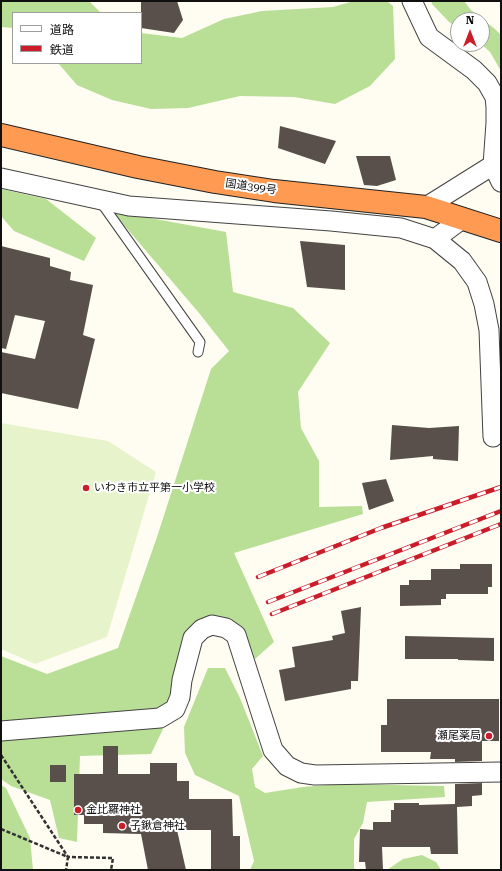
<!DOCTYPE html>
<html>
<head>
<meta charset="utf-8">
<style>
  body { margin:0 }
  #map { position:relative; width:502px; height:871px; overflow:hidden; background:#fffcf2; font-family:"Roboto Serif","Noto Sans JP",serif }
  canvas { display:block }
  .frame { position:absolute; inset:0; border:2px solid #101010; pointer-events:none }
  .legend { position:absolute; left:12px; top:12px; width:130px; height:52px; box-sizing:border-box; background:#fff; border:1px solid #9f9f9f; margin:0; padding:5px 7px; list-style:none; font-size:12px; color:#101010 }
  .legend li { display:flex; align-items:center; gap:8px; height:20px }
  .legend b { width:20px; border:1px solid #9f9f9f }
  .north { position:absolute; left:450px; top:12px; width:40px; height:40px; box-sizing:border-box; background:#fff; border:1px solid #9f9f9f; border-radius:50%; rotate:0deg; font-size:11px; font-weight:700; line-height:16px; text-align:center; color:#101010 }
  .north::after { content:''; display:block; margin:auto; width:14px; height:18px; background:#cb1c2a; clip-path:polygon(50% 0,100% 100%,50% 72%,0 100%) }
</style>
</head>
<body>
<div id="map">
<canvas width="502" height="871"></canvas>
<div class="frame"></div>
<ul class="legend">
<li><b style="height:5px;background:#fff"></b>道路</li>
<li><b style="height:5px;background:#cb1c2a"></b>鉄道</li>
</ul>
<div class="north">N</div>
</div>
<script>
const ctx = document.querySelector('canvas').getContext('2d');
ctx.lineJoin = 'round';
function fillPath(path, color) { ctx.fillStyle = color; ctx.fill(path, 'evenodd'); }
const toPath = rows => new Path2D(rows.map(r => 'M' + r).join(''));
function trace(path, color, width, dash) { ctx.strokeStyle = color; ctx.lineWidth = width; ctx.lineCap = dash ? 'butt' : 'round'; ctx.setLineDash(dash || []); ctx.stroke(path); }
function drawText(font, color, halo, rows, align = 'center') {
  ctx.font = font + ' "Roboto Serif","Noto Sans JP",serif'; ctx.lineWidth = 4; ctx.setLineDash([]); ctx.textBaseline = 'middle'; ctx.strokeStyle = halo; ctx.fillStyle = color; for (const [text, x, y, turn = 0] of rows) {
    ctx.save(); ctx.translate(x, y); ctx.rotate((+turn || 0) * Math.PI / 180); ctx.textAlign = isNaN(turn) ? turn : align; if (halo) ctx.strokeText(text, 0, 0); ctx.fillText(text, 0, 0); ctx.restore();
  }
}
fillPath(toPath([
  [1,1,89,1,101,13,13,13,13,28,1,27],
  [354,1,387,1,393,6,395,59,370,86,335,104,294,97,240,96,188,108,151,109,112,100,77,85,58,63,141,63,141,33,182,38,224,19,262,11,333,7],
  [431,1,464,1,471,10,495,29,501,35,501,71,490,52,481,44,482,44,482,20,458,20,458,28,449,22,432,4],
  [1,189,46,199,96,238,84,261,14,231,1,216],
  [112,211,226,232,233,292,293,308,330,343,298,392,301,428,319,461,319,507,362,506,363,514,234,553,274,642,255,659,223,622,188,647,190,673,151,754,80,756,77,842,59,838,50,800,11,786,1,779,1,656,47,674,118,648,157,537,211,369,229,351,199,313],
  [208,668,225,668,240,698,263,756,252,769,255,787,265,793,303,787,343,784,444,786,445,797,367,802,363,823,354,839,354,868,356,870,250,870,254,861,239,796,195,775,185,753,184,727],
  [1,785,6,788,30,838,33,870,1,870],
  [422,855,436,862,441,870,387,870,403,859]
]), '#b9df96');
fillPath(toPath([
  [1,423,108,441,156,472,107,637,35,664,1,649]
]), '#e7f4cb');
fillPath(toPath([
  [141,1,177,1,183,20,174,33,141,28],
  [280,126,336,141,325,164,278,148],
  [356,156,390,156,396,180,377,186,364,185],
  [300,241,345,245,345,290,307,287],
  [1,246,50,258,50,266,71,272,70,280,93,285,83,335,95,339,78,409,1,393,1,352,35,359,45,321,15,315,6,349,1,348],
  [392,425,429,428,459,426,458,461,433,459,433,456,390,460],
  [386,479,394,501,369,510,362,483],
  [460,564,492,564,492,587,488,587,488,594,446,594,446,599,441,599,441,605,400,606,400,585,409,585,409,580,431,580,431,569,460,569],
  [361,607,358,681,351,681,351,689,285,701,279,670,295,667,292,647,333,640,332,636,345,633,341,611],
  [405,636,494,638,494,661,458,660,458,659,405,659],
  [387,699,499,699,499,741,482,741,482,761,455,762,455,759,430,759,431,752,381,752,381,725,387,725],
  [103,746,118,746,118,774,150,774,150,763,177,763,177,781,189,781,189,799,232,799,233,836,240,836,240,870,211,870,211,830,177,830,186,870,148,870,141,834,103,833,103,824,84,824,84,815,74,815,74,774,103,774],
  [50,765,66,765,66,782,50,782],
  [482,783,482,795,472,796,472,806,457,807,458,854,431,854,430,847,382,847,383,870,366,870,365,862,359,862,360,829,373,830,373,822,391,822,391,810,394,810,394,803,419,803,419,805,455,804,455,784]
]), '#59504b');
const lane = toPath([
  [100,201,200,342,198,352]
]);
const street = toPath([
  [412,1,429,37,474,70,487,83,495,97,496,107,496,123,493,165,426,207],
  [493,165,501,182],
  [1,178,129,206,331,221,401,228,435,239,462,261,477,282,484,304,489,330,493,437],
  [435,239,462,219],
  [1,731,160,718,175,709,180,697,182,680,193,638,202,629,212,625,226,628,236,635,273,750,287,766,301,773,315,775,501,772]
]);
const highway = toPath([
  [1,135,138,167,215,182,274,191,426,207,501,231]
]);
trace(lane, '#434343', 11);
trace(street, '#434343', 21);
trace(highway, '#212121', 24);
trace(toPath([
  [1,755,68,857,113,858,111,870],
  [1,829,68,857,66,870]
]), '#323232', 2.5, [4, 2]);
trace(lane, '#fff', 9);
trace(street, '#fff', 19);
trace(highway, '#fe9a51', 22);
const rail = toPath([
  [258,577,381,528,501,487],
  [268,602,501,511],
  [272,614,501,524]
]);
trace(rail, '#cb1c2a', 4.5);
trace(rail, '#fff', 3, [9]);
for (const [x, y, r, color] of [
  [86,488,4,"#cb1c2a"],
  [489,736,4,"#cb1c2a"],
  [78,810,4,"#cb1c2a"],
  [122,826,4,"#cb1c2a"]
]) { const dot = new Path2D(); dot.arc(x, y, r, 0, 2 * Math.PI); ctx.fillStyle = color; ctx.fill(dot); trace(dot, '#fff', 1.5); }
drawText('11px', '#101010', '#fff', [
  ["国道399号",251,187,8]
]);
drawText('11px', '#101010', '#fff', [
  ["いわき市立平第一小学校",94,488],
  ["瀬尾薬局",481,736,"right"],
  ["金比羅神社",86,810],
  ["子鍬倉神社",130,826]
], 'left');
</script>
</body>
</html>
